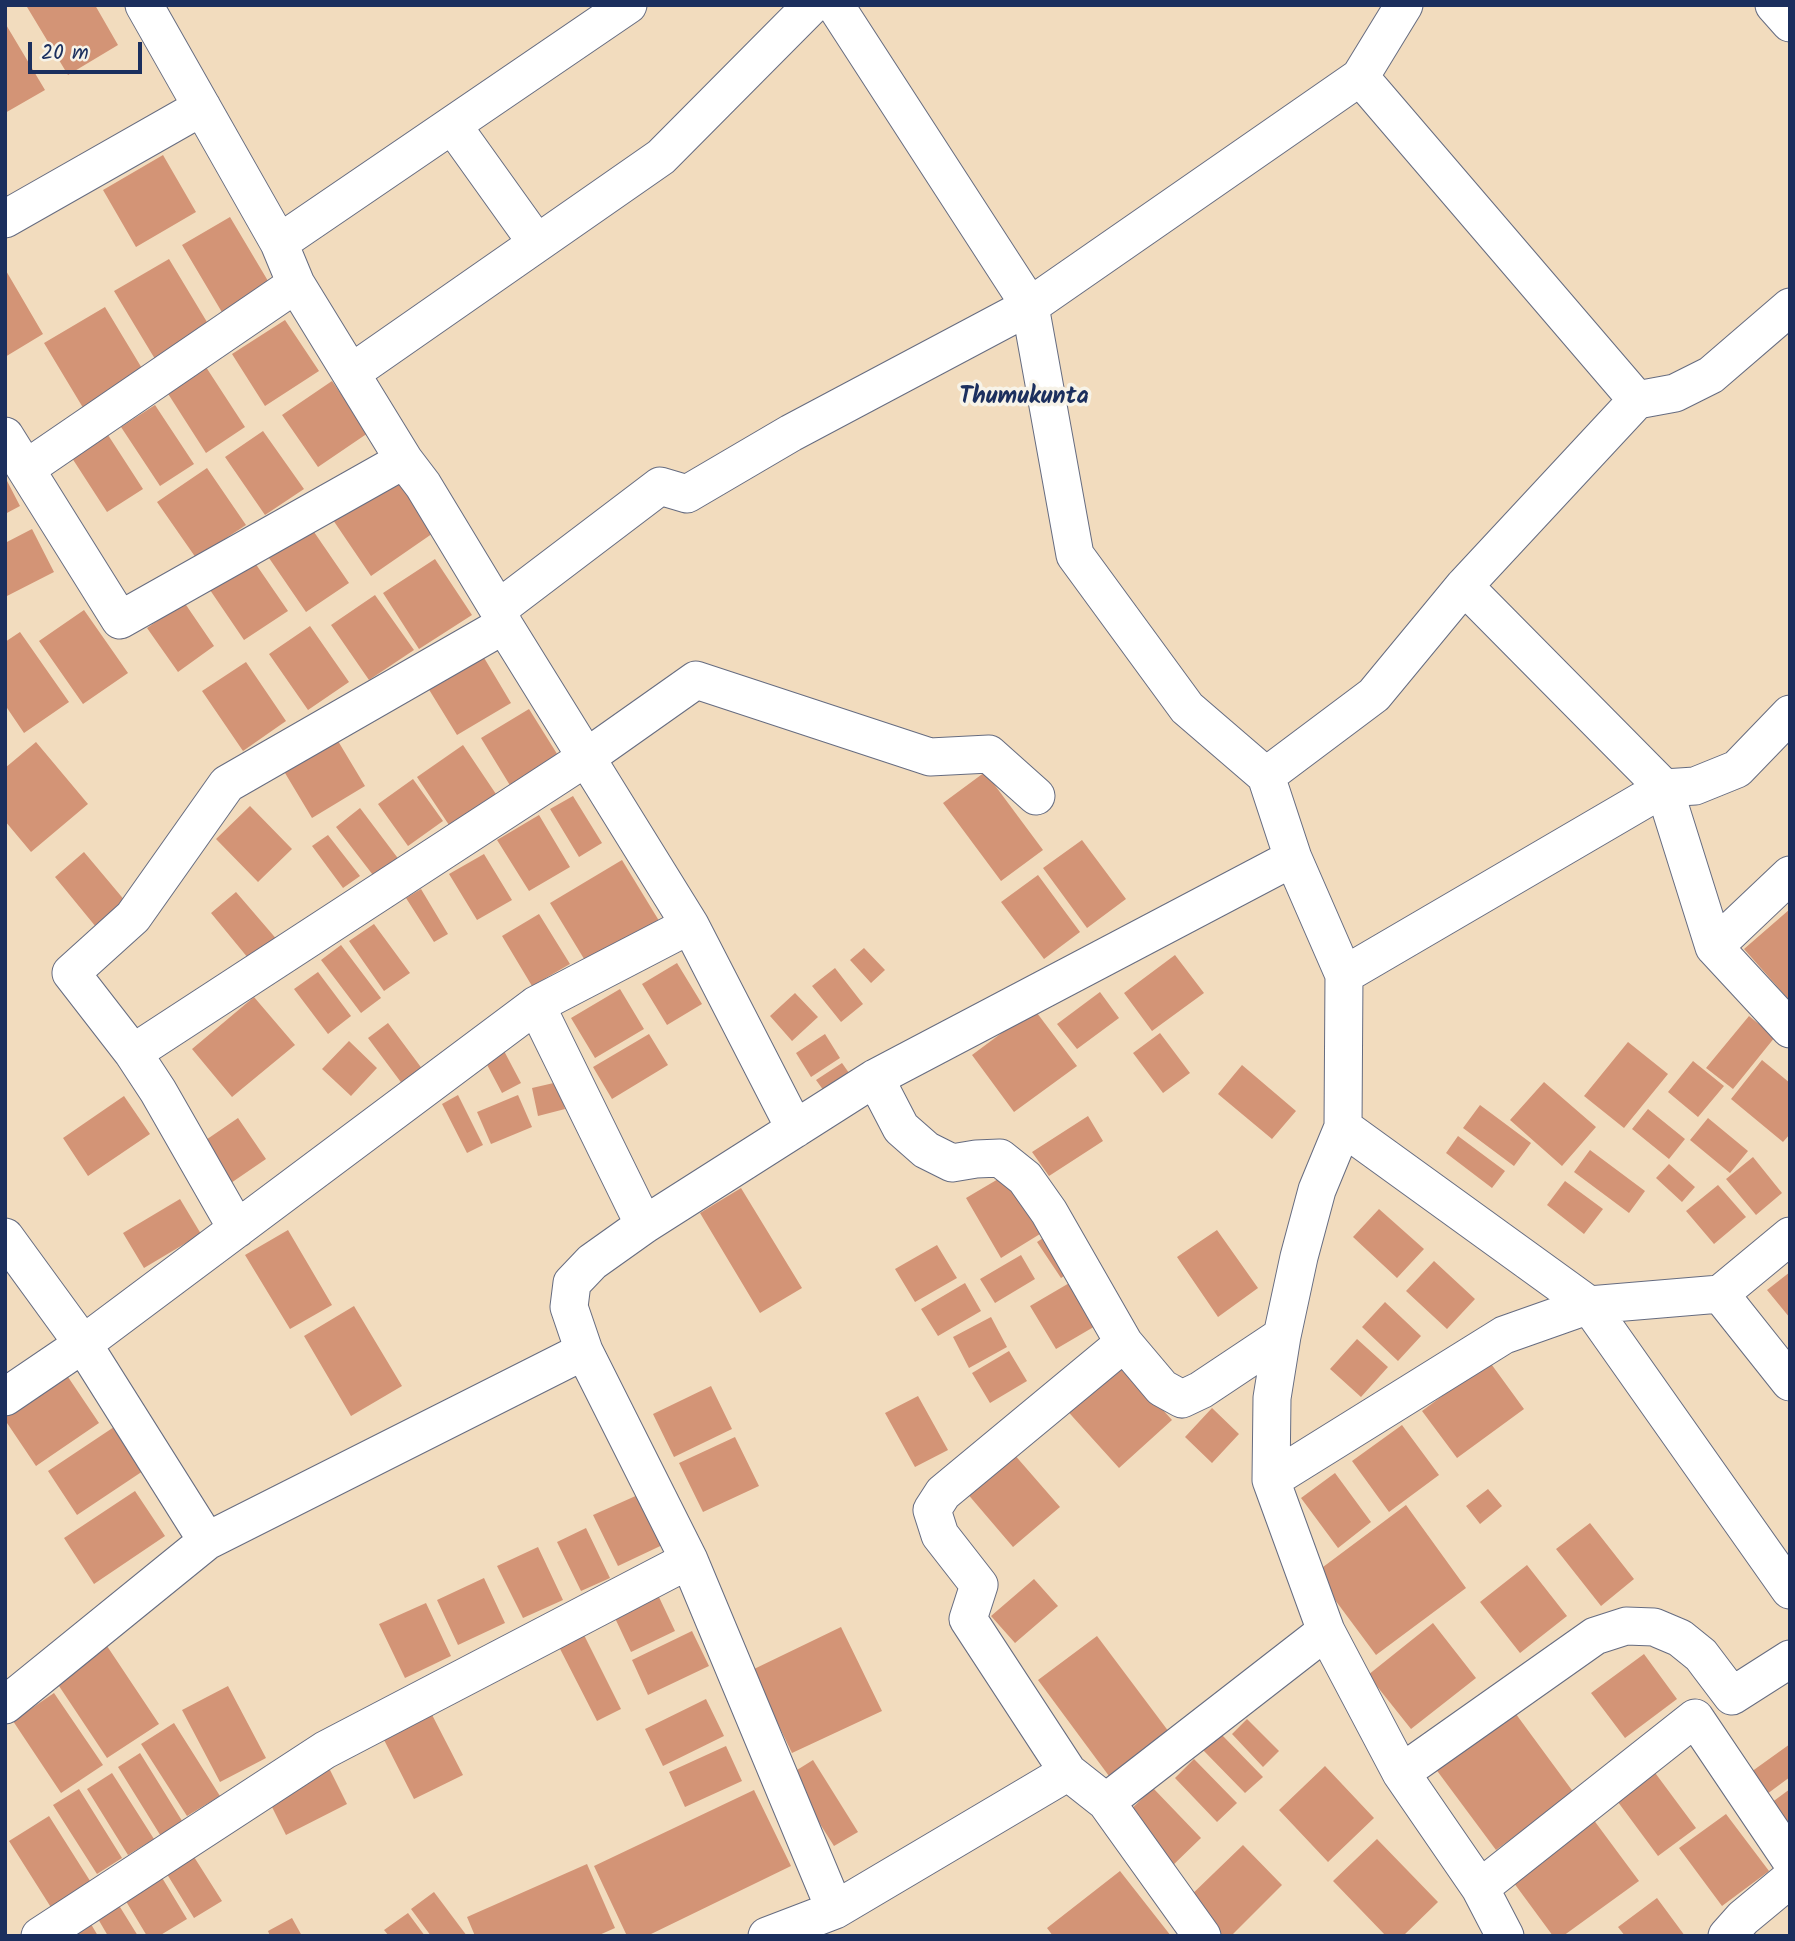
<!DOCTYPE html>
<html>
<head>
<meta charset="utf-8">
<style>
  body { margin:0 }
  #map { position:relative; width:1795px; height:1941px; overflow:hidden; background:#f2dcbe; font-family:Kalam,sans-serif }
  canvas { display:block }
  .frame { position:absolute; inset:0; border:7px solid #1b2f5e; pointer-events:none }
  .scale { position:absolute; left:28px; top:42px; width:114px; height:32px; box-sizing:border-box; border:4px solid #1b2f5e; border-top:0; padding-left:9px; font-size:21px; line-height:24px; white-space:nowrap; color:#1b2f5e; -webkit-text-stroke:5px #f7f3e8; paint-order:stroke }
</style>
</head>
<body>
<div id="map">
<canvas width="1795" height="1941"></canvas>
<div class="frame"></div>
<div class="scale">20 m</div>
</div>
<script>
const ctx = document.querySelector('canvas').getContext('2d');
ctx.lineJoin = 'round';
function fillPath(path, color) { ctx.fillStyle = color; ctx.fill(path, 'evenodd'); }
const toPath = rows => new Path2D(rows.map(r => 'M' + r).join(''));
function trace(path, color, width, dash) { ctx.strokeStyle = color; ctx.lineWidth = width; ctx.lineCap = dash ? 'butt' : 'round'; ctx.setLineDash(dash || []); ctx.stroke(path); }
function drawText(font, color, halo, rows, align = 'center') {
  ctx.font = font + ' Kalam,sans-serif'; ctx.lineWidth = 7; ctx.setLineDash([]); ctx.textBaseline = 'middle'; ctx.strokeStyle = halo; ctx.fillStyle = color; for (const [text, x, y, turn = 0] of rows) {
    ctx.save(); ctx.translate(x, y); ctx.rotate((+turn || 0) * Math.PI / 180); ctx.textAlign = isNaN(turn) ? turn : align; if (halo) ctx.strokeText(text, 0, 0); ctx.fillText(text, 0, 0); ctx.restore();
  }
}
fillPath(toPath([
  [31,5,95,5,118,45,68,75,27,7],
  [5,23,45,90,5,113],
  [163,155,196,212,136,247,103,190],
  [230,217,271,286,223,314,182,245],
  [169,259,213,332,158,364,114,291],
  [5,269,43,334,5,357],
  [105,307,146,375,85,411,44,343],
  [285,320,319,371,265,406,232,354],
  [204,364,245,427,206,453,165,389],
  [332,381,368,433,318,467,282,415],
  [155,405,194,464,160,486,121,427],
  [263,431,304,489,265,515,225,457],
  [108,435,143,489,107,512,72,458],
  [207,468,246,525,196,558,157,502],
  [398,471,439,529,371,576,331,517],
  [5,477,20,506,5,514],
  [32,529,54,572,5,597,5,543],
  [312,529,349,583,306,612,269,558],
  [435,559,472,615,419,649,383,593],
  [253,560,288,611,244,640,210,590],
  [375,595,414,650,369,680,331,625],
  [184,602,214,646,178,672,147,628],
  [84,610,128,673,83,704,39,641],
  [310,626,349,682,308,710,269,654],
  [20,632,69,702,24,733,5,705,5,642],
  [483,656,511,703,457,735,428,688],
  [246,662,286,721,243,751,202,691],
  [529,709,559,757,511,787,481,738],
  [335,736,365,786,312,818,282,768],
  [36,742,88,804,31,852,5,821,5,768],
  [463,745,500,800,453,831,417,777],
  [985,772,1043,850,1001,881,943,803],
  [413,779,443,821,408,846,378,804],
  [573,796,602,843,579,857,550,809],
  [250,806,292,849,258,882,216,839],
  [360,808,400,861,376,879,336,827],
  [539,815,570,867,529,891,497,840],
  [328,835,360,876,343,888,312,846],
  [1082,840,1126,899,1087,928,1043,868],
  [84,852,126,902,96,927,55,877],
  [484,854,512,900,477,920,449,874],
  [622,860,661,924,589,967,550,903],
  [1038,875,1080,932,1044,959,1001,902],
  [421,889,448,934,434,942,406,898],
  [236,892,279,942,253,964,211,913],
  [1790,909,1790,1001,1744,949],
  [539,914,570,964,532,986,502,936],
  [374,924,410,973,384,991,349,941],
  [341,945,381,998,361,1013,321,960],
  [864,948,885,970,871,983,850,960],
  [1175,955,1204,993,1152,1031,1124,993],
  [677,963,702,1004,667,1025,642,984],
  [835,968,863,1004,841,1022,812,986],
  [318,972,351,1016,328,1034,294,989],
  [620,989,644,1029,595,1058,571,1018],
  [1100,992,1119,1018,1077,1049,1057,1024],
  [795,993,818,1017,792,1041,770,1016],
  [254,997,295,1045,232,1097,192,1049],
  [1034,1009,1077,1066,1014,1112,972,1055],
  [1749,1016,1775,1037,1733,1089,1706,1068],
  [388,1023,423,1070,403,1085,368,1038],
  [1160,1033,1190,1073,1163,1093,1133,1053],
  [649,1034,668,1065,612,1099,593,1067],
  [825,1034,840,1058,811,1077,796,1053],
  [349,1041,377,1068,351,1096,322,1069],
  [1628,1042,1668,1074,1624,1128,1584,1096],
  [503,1049,521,1083,502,1093,484,1059],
  [1762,1060,1790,1083,1790,1134,1783,1142,1731,1099],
  [1693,1061,1724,1086,1698,1117,1668,1092],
  [842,1063,854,1080,829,1098,816,1080],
  [1242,1065,1296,1111,1272,1139,1218,1094],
  [558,1082,565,1109,538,1116,532,1088],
  [1544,1082,1596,1127,1562,1166,1510,1120],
  [458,1095,483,1145,467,1153,442,1104],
  [518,1095,532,1127,491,1144,477,1112],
  [124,1096,150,1134,88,1176,63,1138],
  [1480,1105,1531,1143,1514,1166,1463,1128],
  [1648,1109,1685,1139,1669,1159,1632,1129],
  [1088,1116,1103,1141,1049,1176,1032,1152],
  [238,1118,266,1159,228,1185,200,1144],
  [1708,1118,1748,1151,1730,1173,1690,1140],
  [1458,1136,1505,1171,1492,1188,1446,1153],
  [1590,1150,1645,1191,1629,1213,1574,1172],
  [1753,1157,1782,1193,1756,1215,1726,1179],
  [1669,1164,1695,1187,1682,1202,1656,1178],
  [1005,1175,1040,1234,1001,1258,966,1198],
  [1565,1181,1603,1209,1584,1234,1547,1205],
  [1718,1185,1746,1217,1714,1244,1686,1211],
  [741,1188,802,1288,760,1313,700,1213],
  [180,1199,201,1234,144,1268,123,1233],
  [1379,1209,1424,1249,1397,1278,1353,1237],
  [288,1230,332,1305,290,1329,245,1255],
  [1217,1230,1258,1288,1218,1317,1177,1257],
  [1052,1232,1076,1268,1061,1278,1037,1242],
  [937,1245,957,1278,915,1302,895,1269],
  [1021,1255,1035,1279,995,1303,980,1279],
  [1434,1261,1475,1299,1447,1329,1406,1291],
  [1790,1272,1790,1318,1767,1290],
  [1071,1282,1097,1325,1056,1349,1030,1306],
  [965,1283,981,1311,938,1336,921,1309],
  [1385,1302,1421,1336,1398,1361,1362,1327],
  [354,1306,402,1386,351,1416,304,1336],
  [991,1317,1007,1347,969,1368,953,1337],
  [1357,1339,1388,1367,1361,1397,1330,1369],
  [1009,1351,1027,1381,990,1403,972,1373],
  [1116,1358,1172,1420,1119,1468,1063,1406],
  [1489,1361,1524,1409,1457,1458,1422,1411],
  [66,1374,99,1423,36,1466,5,1420,5,1414],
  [711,1386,732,1429,674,1457,653,1414],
  [918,1396,948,1450,915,1467,885,1413],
  [1212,1408,1239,1434,1212,1463,1185,1437],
  [120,1423,149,1467,77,1515,48,1471],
  [1402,1425,1439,1475,1389,1512,1352,1461],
  [735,1437,759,1486,703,1512,679,1463],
  [1013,1453,1060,1507,1013,1547,966,1492],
  [1335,1473,1371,1522,1338,1548,1301,1498],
  [1488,1489,1502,1506,1480,1524,1466,1506],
  [649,1490,673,1540,618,1566,593,1515],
  [135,1491,165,1536,94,1584,64,1538],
  [1406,1505,1466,1588,1376,1655,1315,1573],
  [1590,1523,1634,1579,1601,1606,1556,1549],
  [586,1528,610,1578,581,1591,557,1542],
  [538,1547,563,1600,523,1618,497,1566],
  [1527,1565,1567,1616,1520,1653,1480,1602],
  [484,1578,505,1623,458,1645,437,1600],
  [1034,1579,1058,1606,1015,1643,991,1616],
  [658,1595,675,1631,631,1652,614,1616],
  [426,1603,451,1656,405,1678,379,1624],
  [1433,1623,1476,1678,1411,1729,1368,1675],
  [841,1627,882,1711,792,1753,752,1670],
  [582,1631,621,1709,597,1721,557,1643],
  [692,1631,709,1666,648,1695,632,1660],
  [1097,1636,1169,1732,1109,1776,1038,1680],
  [107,1646,159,1724,107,1758,55,1680],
  [1644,1654,1677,1699,1625,1738,1591,1693],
  [228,1686,266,1758,220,1782,182,1710],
  [54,1693,103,1765,61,1793,13,1721],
  [706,1699,724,1736,663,1766,645,1729],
  [428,1707,463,1775,414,1799,380,1732],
  [1513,1710,1574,1793,1496,1850,1435,1768],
  [1247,1719,1279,1751,1263,1767,1232,1734],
  [174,1723,220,1796,187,1816,141,1744],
  [1221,1734,1263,1777,1245,1793,1203,1750],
  [1790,1744,1790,1777,1767,1794,1751,1772],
  [726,1746,742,1781,685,1807,669,1772],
  [140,1753,184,1824,162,1838,118,1767],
  [1194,1759,1237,1803,1217,1822,1175,1778],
  [813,1760,858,1832,834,1846,789,1775],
  [328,1766,347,1804,286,1835,267,1797],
  [1325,1766,1374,1818,1328,1862,1279,1810],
  [1653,1770,1696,1828,1658,1856,1615,1798],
  [112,1773,154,1839,128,1855,87,1789],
  [1153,1788,1201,1838,1170,1868,1122,1818],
  [79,1789,122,1858,97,1874,53,1805],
  [1790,1789,1790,1827,1771,1803],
  [754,1790,791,1866,647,1936,627,1936,594,1866],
  [1726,1814,1769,1871,1722,1906,1679,1848],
  [49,1816,92,1884,52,1909,9,1841],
  [1593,1819,1639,1881,1563,1936,1553,1936,1511,1879],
  [1377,1839,1438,1902,1403,1936,1386,1936,1333,1881],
  [1243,1845,1282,1885,1231,1936,1219,1936,1185,1901],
  [189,1849,222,1901,194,1918,162,1866],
  [587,1864,615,1928,597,1936,475,1936,467,1917],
  [158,1871,187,1919,159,1936,147,1936,121,1893],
  [1120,1871,1171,1936,1053,1936,1047,1928],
  [434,1892,467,1936,431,1936,411,1909],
  [1657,1898,1685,1936,1625,1936,1618,1927],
  [115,1899,138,1936,108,1936,94,1912],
  [408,1913,425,1936,389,1936,384,1930],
  [292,1918,302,1936,270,1936,268,1931],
  [88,1919,98,1936,61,1936]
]), '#d39476');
const minor = toPath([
  [144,5,279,243,296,284,404,460,423,485,498,609,504,625,690,925,795,1129],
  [835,5,1030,306,1075,555,1187,708,1266,776,1293,858,1344,975,1343,1127,1317,1190,1299,1257,1282,1336,1272,1398,1271,1480,1326,1631,1401,1773,1480,1888,1505,1936],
  [1774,5,1790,23],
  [1360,77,1637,400],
  [453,126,536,242],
  [5,219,202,107],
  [279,243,628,5],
  [351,373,661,157,812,5],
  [5,436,120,620,404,460],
  [27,468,296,284],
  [1464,586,1664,788,1714,947,1790,1029],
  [498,609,660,486,687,494,791,433,1030,306,1360,77,1404,5],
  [1266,776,1374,695,1464,586,1637,400,1675,393,1711,375,1790,307],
  [1714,947,1790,875],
  [1344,975,1664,788,1695,786,1737,769,1790,714],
  [536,1005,644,1225],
  [133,1053,587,757,696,680,930,757,989,754,1036,796],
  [875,1078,901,1128,926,1150,952,1163,976,1159,1000,1158,1025,1178,1049,1212,1124,1343,1162,1388,1182,1399,1201,1390,1282,1336],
  [1343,1127,1589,1305,1790,1590],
  [237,1229,158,1091,133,1053,71,973,133,917,227,784,504,625],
  [5,1237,83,1344,207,1541],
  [1720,1294,1790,1236],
  [584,1351,689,1560,835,1910],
  [5,1397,83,1344,536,1005,690,925],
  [1271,1480,1504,1335,1589,1305,1720,1294,1790,1382],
  [5,1705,207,1541,584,1351,569,1307,572,1283,592,1262,644,1225,875,1078,1293,858],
  [1068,1772,968,1619,979,1585,940,1535,932,1510,943,1493,1124,1343],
  [1401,1773,1595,1636,1626,1626,1654,1627,1680,1638,1701,1655,1732,1696,1790,1659],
  [1106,1802,1202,1936],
  [1480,1888,1695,1718,1790,1859],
  [40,1936,325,1750,689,1560],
  [767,1936,835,1910,1068,1772,1106,1802,1326,1631],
  [1727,1936,1743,1918,1790,1879]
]);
trace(minor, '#666c80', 39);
trace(minor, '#fff', 37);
drawText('bold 24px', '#1b2f5e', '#f7f3e8', [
  ["Thumukunta",1024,399]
]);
</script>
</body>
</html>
